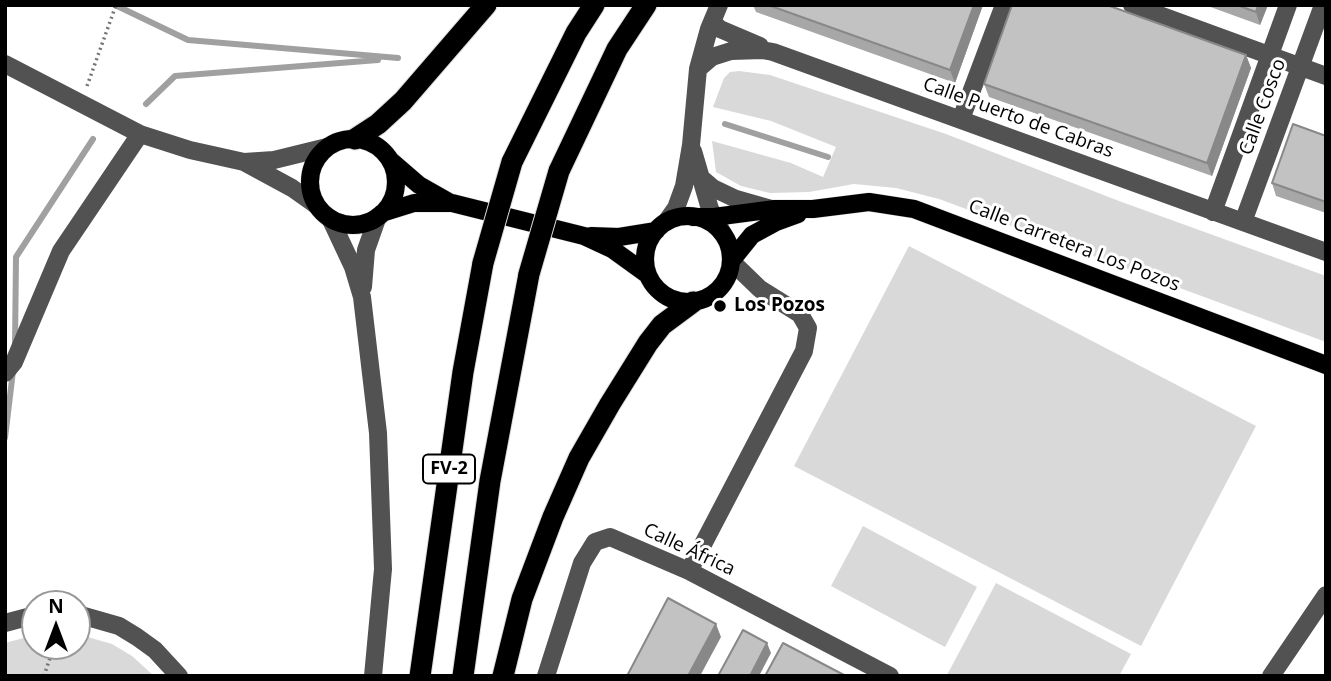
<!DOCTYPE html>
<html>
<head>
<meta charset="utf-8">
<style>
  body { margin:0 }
  #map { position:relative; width:1331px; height:681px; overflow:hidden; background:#fff; font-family:"Open Sans",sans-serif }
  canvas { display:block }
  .frame { position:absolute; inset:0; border:7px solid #000; pointer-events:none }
  .north { position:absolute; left:21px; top:590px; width:70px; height:70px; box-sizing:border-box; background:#fff; border:2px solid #999; border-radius:50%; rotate:0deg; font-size:19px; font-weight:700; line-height:28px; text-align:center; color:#000 }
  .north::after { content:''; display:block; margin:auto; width:24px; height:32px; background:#000; clip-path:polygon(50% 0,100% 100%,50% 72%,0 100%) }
</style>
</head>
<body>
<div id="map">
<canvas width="1331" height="681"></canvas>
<div class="frame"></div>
<div class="north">N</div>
</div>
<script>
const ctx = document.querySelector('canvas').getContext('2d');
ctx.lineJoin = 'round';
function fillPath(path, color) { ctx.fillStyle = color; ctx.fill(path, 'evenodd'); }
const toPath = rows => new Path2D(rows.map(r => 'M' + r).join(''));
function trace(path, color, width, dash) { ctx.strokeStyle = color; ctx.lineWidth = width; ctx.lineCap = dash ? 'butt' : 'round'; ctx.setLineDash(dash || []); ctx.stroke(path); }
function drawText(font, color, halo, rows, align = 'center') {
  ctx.font = font + ' "Open Sans",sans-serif'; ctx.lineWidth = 6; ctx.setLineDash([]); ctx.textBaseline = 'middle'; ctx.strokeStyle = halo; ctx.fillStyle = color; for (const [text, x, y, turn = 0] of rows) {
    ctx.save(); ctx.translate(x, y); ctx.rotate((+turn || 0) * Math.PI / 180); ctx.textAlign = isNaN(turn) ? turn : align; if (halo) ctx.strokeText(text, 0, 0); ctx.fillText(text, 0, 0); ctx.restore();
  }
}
fillPath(toPath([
  [739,71,770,75,946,134,1119,201,1326,276,1326,342,939,199,896,188,854,184,809,192,770,193,741,186,716,172,712,141,791,163,823,177,836,147,771,121,713,107,724,78,730,72],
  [909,246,1256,426,1141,646,794,466],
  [863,526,977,587,945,647,831,586],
  [996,583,1131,654,1119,676,947,675],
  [77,634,112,644,132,656,154,676,5,676,5,643,35,635,35,646,77,646]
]), '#d9d9d9');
trace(toPath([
  [115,5,188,40,398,58],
  [146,104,175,76,378,60],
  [725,124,828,157],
  [15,346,16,257,93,139],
  [5,438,13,371]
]), '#a0a0a0', 6);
const major = toPath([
  '310 182a43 43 0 1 1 86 0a43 43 0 1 1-86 0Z',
  [390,160,419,185,449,202],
  [382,213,414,203,452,203,584,236,612,249,648,275],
  '645 259a43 43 0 1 1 86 0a43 43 0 1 1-86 0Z',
  [692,217,714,217,775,209,813,209,869,202,914,209,1326,365],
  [591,236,619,237,656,231],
  [731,261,752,235,776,222,798,214]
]);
const highway = toPath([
  [355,139,378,124,403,101,486,5],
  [512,162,576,33,594,5],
  [559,171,617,49,646,5],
  [420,676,463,372,483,263],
  [463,676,490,481,529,274],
  [503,676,522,599,553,517,579,458,610,404,648,343,662,325,693,302]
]);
trace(major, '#dbdbdb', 19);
trace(highway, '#dbdbdb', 23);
trace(toPath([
  [87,86,116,5],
  [44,676,54,646]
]), '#747474', 3.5, [2, 3.5]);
trace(toPath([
  [1132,5,1326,76],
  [712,22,720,29,760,46],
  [5,64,140,134,190,150,244,162],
  [698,69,712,57,731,51,762,50,773,52,1326,252],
  [961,119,1004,5],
  [693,151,710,209,723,234],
  [700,177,713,188,736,199,771,209],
  [316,205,292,188,244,162,274,160,327,147],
  [1213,212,1288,5],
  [330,218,353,267,362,297,378,433,383,569,373,676],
  [666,222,676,208,684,186,691,145,698,69,709,29,719,5],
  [1243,222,1323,5],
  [363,287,366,250,378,216],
  [5,373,14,362,61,251,140,134],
  [689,571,804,351,808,328,800,314,760,289,731,261],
  [77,614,119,626,137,637,155,650,179,676],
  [5,623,35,615],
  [546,676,582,563,595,542,610,537,689,571,890,676],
  [1271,676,1326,595]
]), '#525252', 18);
trace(major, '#000', 18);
trace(highway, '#000', 21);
const highwayBridge = toPath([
  [483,263,512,162],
  [529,274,559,171]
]);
trace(highwayBridge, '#dbdbdb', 23, []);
trace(highwayBridge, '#000', 21);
fillPath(toPath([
  [753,5,983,5,955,83,756,12],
  [1205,5,1268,5,1260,25],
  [1246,55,1251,68,1212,176,989,97,984,84],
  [1326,136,1326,213,1276,196,1272,183]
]), '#a7a7a7');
fillPath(toPath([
  [974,5,983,5,955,83,950,70],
  [1258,5,1268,5,1260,25,1256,12],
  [1246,55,1251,68,1212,176,1207,163],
  [716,624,721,637,700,676,688,676],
  [767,643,771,653,759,676,750,676]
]), '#888');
const building = toPath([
  [768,5,974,5,950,70,768,5],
  [1012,5,1107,5,1246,55,1207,163,984,84,1012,5],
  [1237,5,1258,5,1256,12,1237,5],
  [1293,124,1326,136,1326,202,1272,183,1293,124],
  [668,598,716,624,688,676,627,676,668,598],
  [743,630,767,643,750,676,718,676,743,630],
  [783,643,844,675,844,676,765,676,783,643]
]);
fillPath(building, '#c2c2c2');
trace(building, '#888', 2);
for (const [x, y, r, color] of [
  [720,306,7,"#000"]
]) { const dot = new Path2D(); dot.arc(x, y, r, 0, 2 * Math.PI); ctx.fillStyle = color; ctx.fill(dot); trace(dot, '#fff', 2.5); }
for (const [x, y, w] of [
  [449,469,52]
]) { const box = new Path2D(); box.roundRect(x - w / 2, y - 14.5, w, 29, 5); ctx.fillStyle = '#fff'; ctx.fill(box); trace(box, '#000', 2); }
drawText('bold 18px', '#000', null, [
  ["FV-2",449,469]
]);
drawText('19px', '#000', '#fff', [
  ["Calle Cosco",1263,107,-70],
  ["Calle Puerto de Cabras",1018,118,20],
  ["Calle Carretera Los Pozos",1074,246,21],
  ["Calle África",689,550,25]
]);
drawText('bold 19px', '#000', '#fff', [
  ["Los Pozos",734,306]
], 'left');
</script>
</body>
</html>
